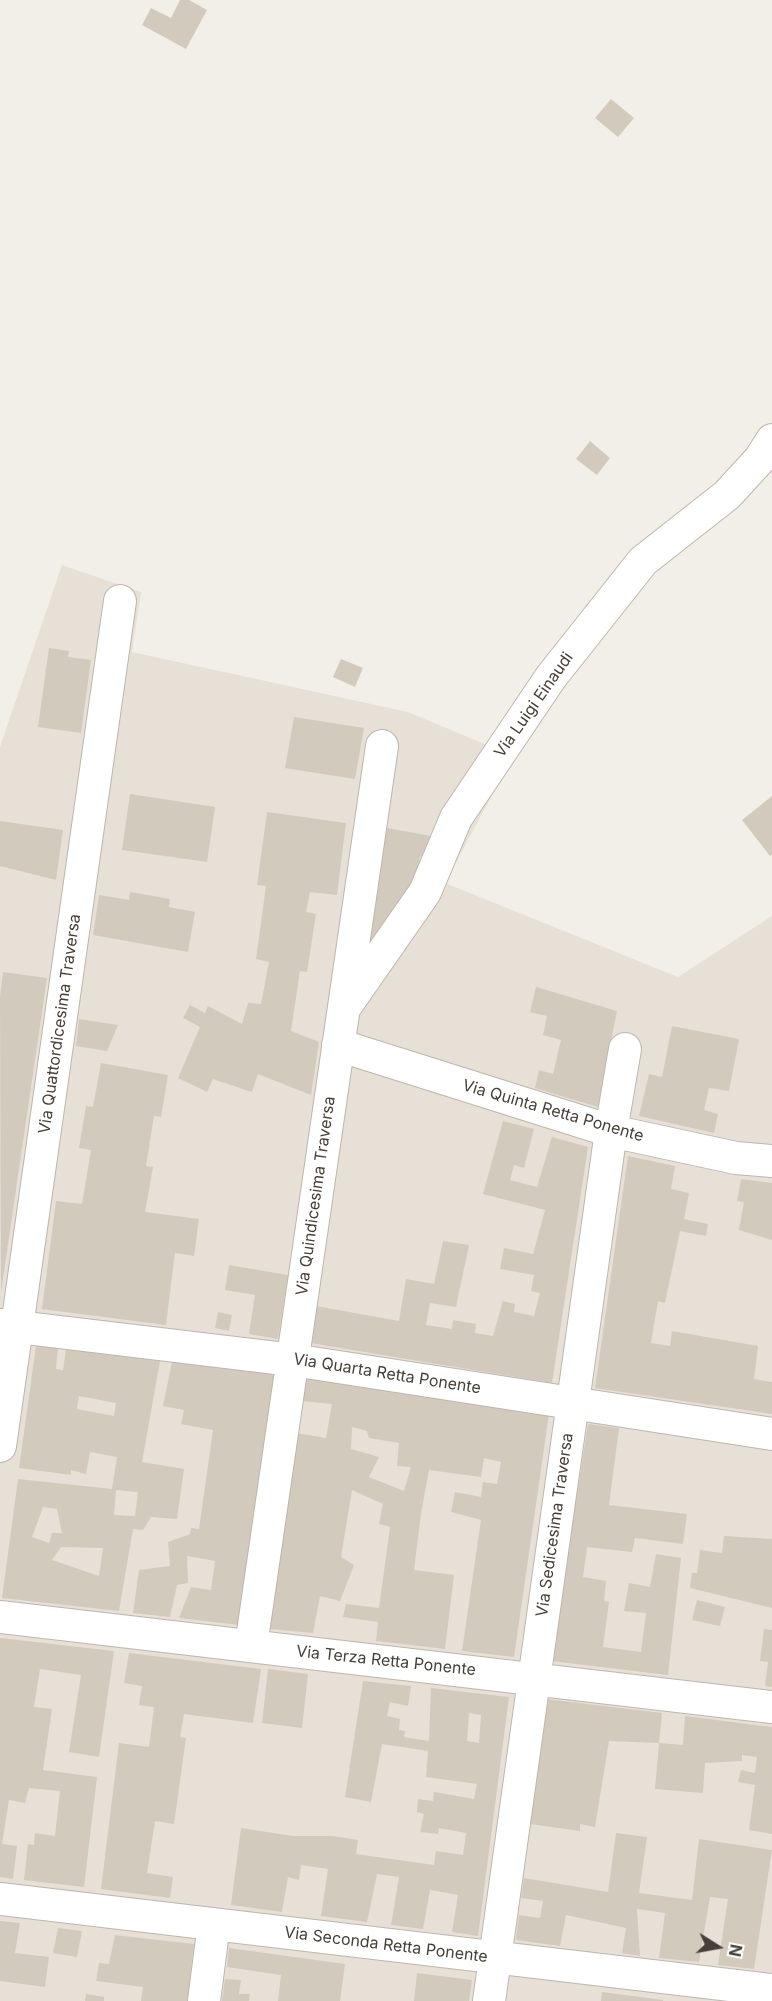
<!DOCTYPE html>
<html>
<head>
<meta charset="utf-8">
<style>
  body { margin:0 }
  #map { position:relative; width:772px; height:2001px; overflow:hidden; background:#f2efe8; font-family:Inter,sans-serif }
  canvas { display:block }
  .north { position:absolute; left:688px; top:1917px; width:60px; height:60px; -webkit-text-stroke:4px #fff; paint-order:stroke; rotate:101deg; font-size:16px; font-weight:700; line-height:24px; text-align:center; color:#453f37 }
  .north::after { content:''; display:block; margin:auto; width:21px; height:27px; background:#453f37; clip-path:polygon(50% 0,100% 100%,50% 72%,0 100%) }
</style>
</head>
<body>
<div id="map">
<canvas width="772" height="2001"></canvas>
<div class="north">N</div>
</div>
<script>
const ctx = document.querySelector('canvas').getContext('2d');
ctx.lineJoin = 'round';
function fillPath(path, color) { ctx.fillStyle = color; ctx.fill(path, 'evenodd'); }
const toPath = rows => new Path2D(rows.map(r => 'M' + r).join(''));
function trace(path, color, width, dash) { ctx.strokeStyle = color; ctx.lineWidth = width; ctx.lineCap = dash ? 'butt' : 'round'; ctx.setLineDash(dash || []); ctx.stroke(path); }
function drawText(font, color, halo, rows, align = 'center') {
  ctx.font = font + ' Inter,sans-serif'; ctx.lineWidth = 4.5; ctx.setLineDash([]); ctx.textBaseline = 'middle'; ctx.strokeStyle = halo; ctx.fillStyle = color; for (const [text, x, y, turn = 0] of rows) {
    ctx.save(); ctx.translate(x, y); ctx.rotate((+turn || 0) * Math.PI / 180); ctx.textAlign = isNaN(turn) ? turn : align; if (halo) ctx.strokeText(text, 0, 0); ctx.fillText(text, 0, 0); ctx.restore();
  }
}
fillPath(toPath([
  [62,565,141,592,132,652,408,712,513,756,445,883,678,977,772,916,772,2001,0,2001,0,747]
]), '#e6e0d6');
fillPath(toPath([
  [180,0,189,0,207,10,186,49,142,25,151,8,171,18],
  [611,99,634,118,618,137,595,118],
  [590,441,610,458,597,475,576,459],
  [49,648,69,651,68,657,91,660,81,733,38,727],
  [341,659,363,668,355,687,333,677],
  [294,717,364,728,355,779,285,768],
  [130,794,215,807,207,862,122,850],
  [772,796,772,854,770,856,742,820],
  [267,812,346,823,337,895,310,892,306,912,316,914,307,972,300,971,291,1031,319,1042,311,1095,258,1074,252,1092,213,1079,207,1092,178,1078,200,1027,183,1018,190,1005,205,1013,208,1006,242,1024,248,1003,261,1004,269,962,256,959,266,886,257,885],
  [0,821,63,830,56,880,0,866],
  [387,828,431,836,426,858,420,856,416,887,372,952,371,936],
  [130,892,170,899,169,907,195,912,188,952,93,935,99,895,129,900],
  [3,972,47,978,1,1292,0,996],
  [536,987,617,1011,598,1107,535,1088,539,1070,553,1074,561,1040,543,1035,547,1016,530,1012],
  [79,1019,118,1025,107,1051,76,1046],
  [672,1026,739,1039,729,1091,709,1088,704,1110,718,1114,714,1133,639,1116,649,1074,662,1077],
  [101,1063,168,1075,161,1117,154,1116,146,1166,153,1167,145,1212,199,1219,194,1256,175,1253,166,1325,42,1309,56,1201,82,1204,91,1150,79,1148,86,1106,93,1107],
  [503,1121,534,1129,524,1168,514,1165,510,1180,537,1187,552,1137,588,1147,552,1383,310,1343,316,1306,399,1321,406,1279,434,1284,443,1241,469,1245,456,1307,430,1303,426,1325,452,1329,453,1320,476,1324,475,1333,493,1336,503,1301,515,1304,514,1312,534,1316,540,1293,531,1291,534,1275,500,1269,504,1248,533,1254,545,1210,483,1194],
  [628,1156,675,1166,671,1189,689,1193,684,1219,708,1224,706,1236,680,1231,665,1303,658,1301,651,1343,670,1346,672,1331,758,1346,754,1379,772,1382,772,1414,595,1388],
  [741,1179,772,1183,772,1240,739,1230,744,1202,737,1201],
  [229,1265,288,1275,278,1339,249,1334,255,1295,225,1290],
  [218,1312,232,1315,229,1331,215,1328],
  [36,1346,58,1348,56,1369,63,1370,66,1349,160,1361,142,1462,184,1469,177,1519,151,1517,143,1530,133,1529,119,1611,2,1598,18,1479,112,1489,117,1457,90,1452,86,1474,71,1470,71,1475,19,1468],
  [79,1396,116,1403,114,1416,77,1409],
  [116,1490,138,1492,135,1516,114,1515],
  [43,1507,57,1509,62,1533,52,1533,49,1543,32,1537],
  [61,1547,103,1548,99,1576,52,1560],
  [172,1362,275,1374,239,1625,179,1618,191,1587,211,1590,215,1561,187,1556,188,1583,177,1585,170,1617,133,1613,139,1570,170,1566,168,1542,190,1534,191,1528,199,1529,213,1430,181,1424,184,1410,163,1406],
  [304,1377,549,1414,514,1657,462,1651,481,1520,451,1512,455,1492,481,1497,483,1482,497,1484,501,1462,484,1458,481,1477,429,1470,421,1514,414,1570,454,1575,445,1649,376,1641,378,1622,343,1617,346,1604,379,1608,390,1527,379,1524,383,1504,352,1490,341,1557,354,1565,340,1601,320,1596,313,1633,270,1629,296,1433,326,1438,332,1404,301,1401],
  [352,1427,367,1431,369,1438,399,1443,397,1466,411,1467,404,1491,369,1477,379,1457,351,1449],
  [588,1424,619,1428,609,1505,687,1514,683,1544,635,1538,632,1552,587,1547,583,1577,606,1581,604,1601,609,1602,603,1647,641,1652,646,1613,624,1611,629,1583,650,1587,656,1554,681,1558,668,1675,551,1661],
  [724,1536,772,1539,772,1608,690,1588,692,1573,697,1573,700,1550,722,1553],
  [697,1600,725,1607,720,1626,692,1620],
  [764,1629,772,1630,772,1687,765,1686,768,1662,760,1661],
  [0,1638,114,1651,99,1757,69,1752,81,1675,40,1669,34,1707,52,1709,43,1770,97,1777,84,1887,24,1880,28,1844,34,1845,35,1833,55,1836,60,1791,29,1788,25,1803,9,1800,2,1844,17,1846,13,1879,0,1877],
  [129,1653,261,1669,253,1723,184,1714,180,1737,186,1738,174,1824,155,1821,147,1873,173,1877,170,1898,101,1889,119,1743,149,1747,154,1707,139,1705,142,1686,124,1683],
  [268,1669,308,1674,302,1728,262,1723],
  [363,1681,411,1686,408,1706,390,1702,387,1716,400,1719,399,1730,405,1731,404,1737,429,1741,431,1688,509,1697,478,1936,452,1932,458,1895,430,1890,423,1929,391,1925,399,1877,377,1874,367,1922,321,1916,328,1869,301,1865,299,1880,288,1877,282,1912,231,1905,241,1828,293,1836,333,1836,358,1840,356,1854,434,1865,436,1851,463,1855,466,1833,439,1828,438,1834,420,1832,424,1814,417,1812,418,1799,433,1801,434,1792,474,1799,477,1784,426,1777,428,1751,382,1744,371,1802,345,1797],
  [469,1713,481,1715,479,1743,467,1741],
  [546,1699,662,1713,659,1743,609,1741,595,1827,580,1824,580,1831,530,1824],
  [685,1716,772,1727,772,1834,749,1830,755,1785,738,1782,741,1770,755,1773,757,1757,742,1755,742,1761,705,1763,703,1793,655,1789,659,1743,683,1745],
  [616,1833,647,1837,639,1893,692,1900,699,1839,772,1850,754,1969,718,1965,728,1899,710,1897,699,1962,659,1958,665,1913,637,1909,640,1956,622,1953,626,1928,566,1915,560,1946,516,1940,519,1915,540,1918,543,1901,521,1898,524,1878,608,1892],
  [0,1921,20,1923,15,1953,49,1957,45,1987,0,1981],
  [58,1928,82,1931,77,1957,53,1953],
  [115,1935,194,1944,187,2001,141,2001,143,1987,96,1981,99,1963,109,1964],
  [229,1948,345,1964,340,2001,278,2001,281,1975,227,1967],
  [417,1973,472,1980,469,2001,414,2001],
  [225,1979,241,1980,239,1994,250,1994,249,2001,222,2001],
  [602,1992,663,2000,663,2001,601,2001],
  [86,1994,104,1997,104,2001,85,2001]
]), '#d3cabe');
const minor = toPath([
  [347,1004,425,892,456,818,551,677,643,561,727,495,760,459,772,440],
  [338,1045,611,1131,736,1158,772,1161],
  [0,1325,293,1360,772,1434],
  [0,1446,120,601],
  [0,1617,772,1707],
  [251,1646,382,746],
  [0,1899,772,1990],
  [204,2001,214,1924],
  [489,2001,611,1131,625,1049]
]);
trace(minor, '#bdb6ab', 34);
trace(minor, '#fff', 32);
drawText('16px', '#453f37', '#fff', [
  ["Via Luigi Einaudi",534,705,-55],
  ["Via Quattordicesima Traversa",60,1024,-82],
  ["Via Quinta Retta Ponente",553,1111,16],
  ["Via Quindicesima Traversa",316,1196,-82],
  ["Via Quarta Retta Ponente",387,1374,9],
  ["Via Sedicesima Traversa",555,1525,-82],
  ["Via Terza Retta Ponente",386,1661,6],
  ["Via Seconda Retta Ponente",386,1945,7]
]);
</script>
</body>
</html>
